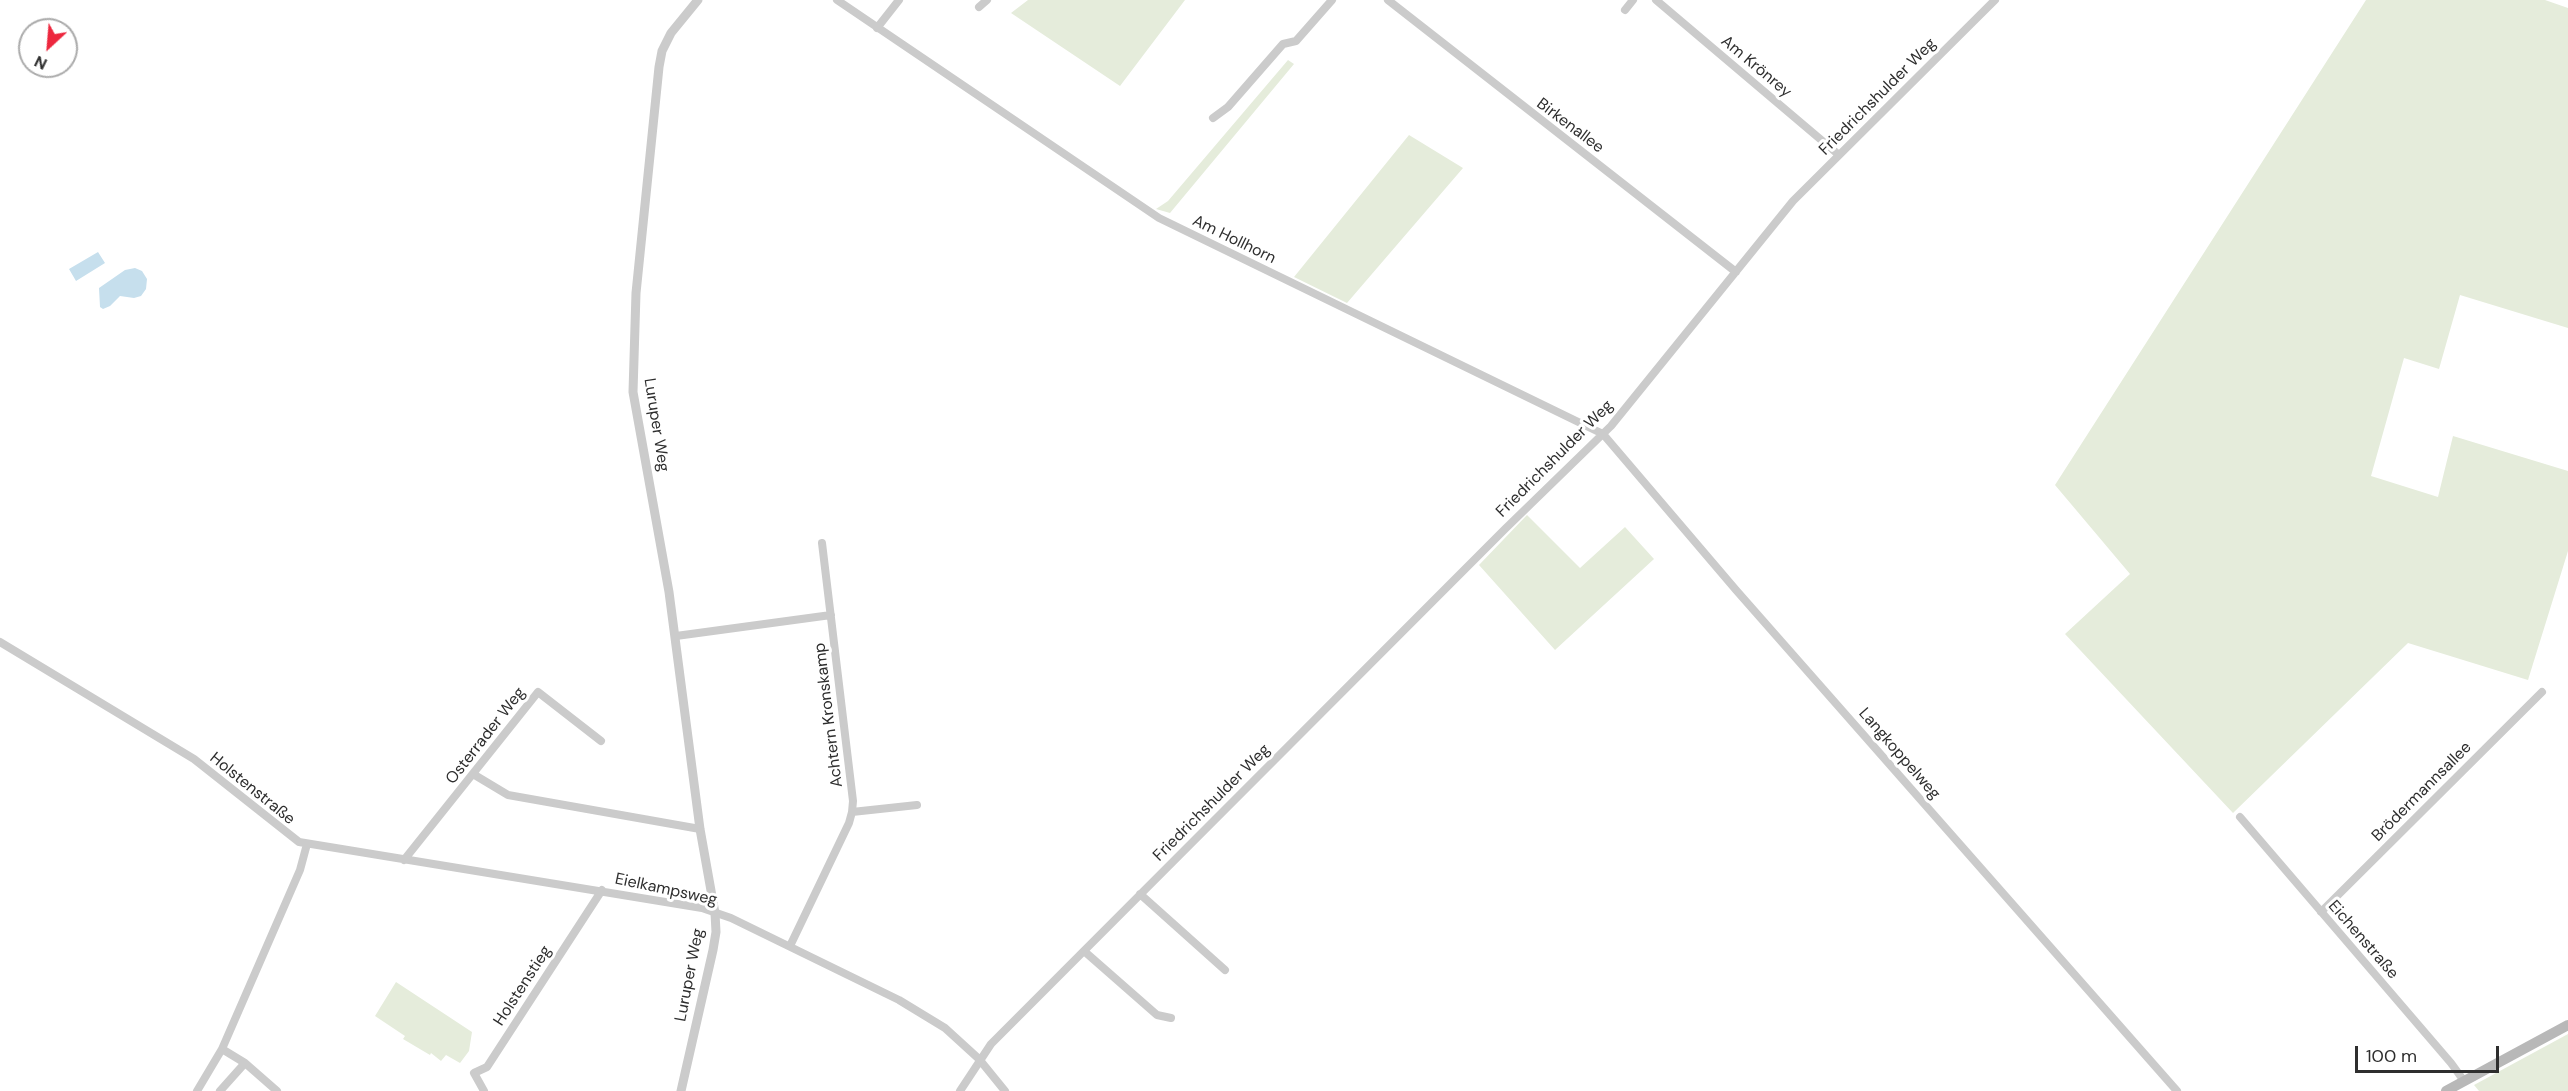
<!DOCTYPE html>
<html>
<head>
<meta charset="utf-8">
<style>
  body { margin:0 }
  #map { position:relative; width:2568px; height:1091px; overflow:hidden; background:#fff; font-family:"DM Sans",sans-serif }
  canvas { display:block }
  .north { position:absolute; left:18px; top:18px; width:60px; height:60px; box-sizing:border-box; background:#fff; border:2px solid #ababab; border-radius:50%; rotate:206deg; font-size:16px; font-weight:700; line-height:24px; text-align:center; color:#2e2e2e }
  .north::after { content:''; display:block; margin:auto; width:21px; height:27px; background:#ed273e; clip-path:polygon(50% 0,100% 100%,50% 72%,0 100%) }
  .scale { position:absolute; left:2355px; top:1046px; width:144px; height:27px; box-sizing:border-box; border:3px solid #2e2e2e; border-top:0; padding-left:8px; font-size:18px; line-height:21px; white-space:nowrap; color:#2e2e2e; -webkit-text-stroke:4px #fff; paint-order:stroke }
</style>
</head>
<body>
<div id="map">
<canvas width="2568" height="1091"></canvas>
<div class="north">N</div>
<div class="scale">100 m</div>
</div>
<script>
const ctx = document.querySelector('canvas').getContext('2d');
ctx.lineJoin = 'round';
function fillPath(path, color) { ctx.fillStyle = color; ctx.fill(path, 'evenodd'); }
const toPath = rows => new Path2D(rows.map(r => 'M' + r).join(''));
function trace(path, color, width, dash) { ctx.strokeStyle = color; ctx.lineWidth = width; ctx.lineCap = dash ? 'butt' : 'round'; ctx.setLineDash(dash || []); ctx.stroke(path); }
function drawText(font, color, halo, rows, align = 'center') {
  ctx.font = font + ' "DM Sans",sans-serif'; ctx.lineWidth = 6; ctx.setLineDash([]); ctx.textBaseline = 'middle'; ctx.strokeStyle = halo; ctx.fillStyle = color; for (const [text, x, y, turn = 0] of rows) {
    ctx.save(); ctx.translate(x, y); ctx.rotate((+turn || 0) * Math.PI / 180); ctx.textAlign = isNaN(turn) ? turn : align; if (halo) ctx.strokeText(text, 0, 0); ctx.fillText(text, 0, 0); ctx.restore();
  }
}
fillPath(toPath([
  [1028,0,1185,0,1120,86,1011,13],
  [2366,0,2545,0,2568,8,2568,328,2460,295,2439,369,2404,358,2371,476,2438,497,2453,436,2568,471,2568,551,2528,680,2408,643,2233,813,2065,634,2130,574,2055,485],
  [1288,60,1294,64,1170,213,1156,209,1168,201],
  [1409,135,1463,168,1347,303,1294,277],
  [1527,515,1580,568,1625,527,1654,559,1555,650,1479,565],
  [396,982,472,1032,469,1051,460,1063,446,1055,441,1061,431,1053,430,1055,403,1039,405,1036,375,1016],
  [2568,1034,2568,1091,2479,1091,2474,1085]
]), '#e5ecdb');
fillPath(toPath([
  [98,252,105,263,76,281,69,269],
  [135,268,142,271,147,279,146,289,141,296,134,298,120,296,110,306,103,309,100,307,99,288,125,270]
]), '#c6dfed');
trace(toPath([
  [837,0,1159,218,1603,434,1736,590,2177,1091],
  [1388,0,1736,272],
  [1656,0,1839,155],
  [979,7,987,0],
  [1625,10,1633,0],
  [877,28,899,0],
  [1213,118,1228,107,1283,44,1296,41,1332,0],
  [676,636,831,615],
  [0,642,194,759,299,842,702,908,731,918,899,1000,945,1028,979,1059,1005,1091],
  [473,774,508,795,700,829],
  [852,812,917,805],
  [2240,817,2451,1063,2464,1081],
  [404,860,538,692,601,741],
  [1140,894,1225,970],
  [2321,912,2542,692],
  [790,946,849,823,852,812,853,801,822,543],
  [1084,951,1157,1015,1171,1018],
  [222,1049,245,1063,277,1091],
  [197,1091,222,1049,300,870,307,844],
  [220,1091,245,1063],
  [484,1091,474,1073,487,1067,602,890],
  [960,1091,991,1044,1505,529,1611,426,1793,201,1995,0]
]), '#cbcbcb', 8);
trace(toPath([
  [681,1091,713,950,716,932,715,913,700,829,669,592,633,392,636,293,659,67,662,51,671,33,698,0]
]), '#cbcbcb', 9);
trace(toPath([
  [2446,1091,2568,1025]
]), '#b8b8b8', 10);
drawText('16px', '#2e2e2e', '#fff', [
  ["Am Krönrey",1756,67,40],
  ["Friedrichshulder Weg",1878,97,-45],
  ["Birkenallee",1570,126,37],
  ["Am Hollhorn",1234,240,26],
  ["Luruper Weg",656,425,81],
  ["Friedrichshulder Weg",1555,459,-45],
  ["Achtern Kronskamp",829,715,-97],
  ["Osterrader Weg",486,736,-52],
  ["Langkoppelweg",1899,754,49],
  ["Holstenstraße",252,789,39],
  ["Brödermannsallee",2422,792,-45],
  ["Friedrichshulder Weg",1212,803,-45],
  ["Eielkampsweg",666,890,12],
  ["Eichenstraße",2363,940,49],
  ["Luruper Weg",690,975,-79],
  ["Holstenstieg",523,986,-57]
]);
</script>
</body>
</html>
